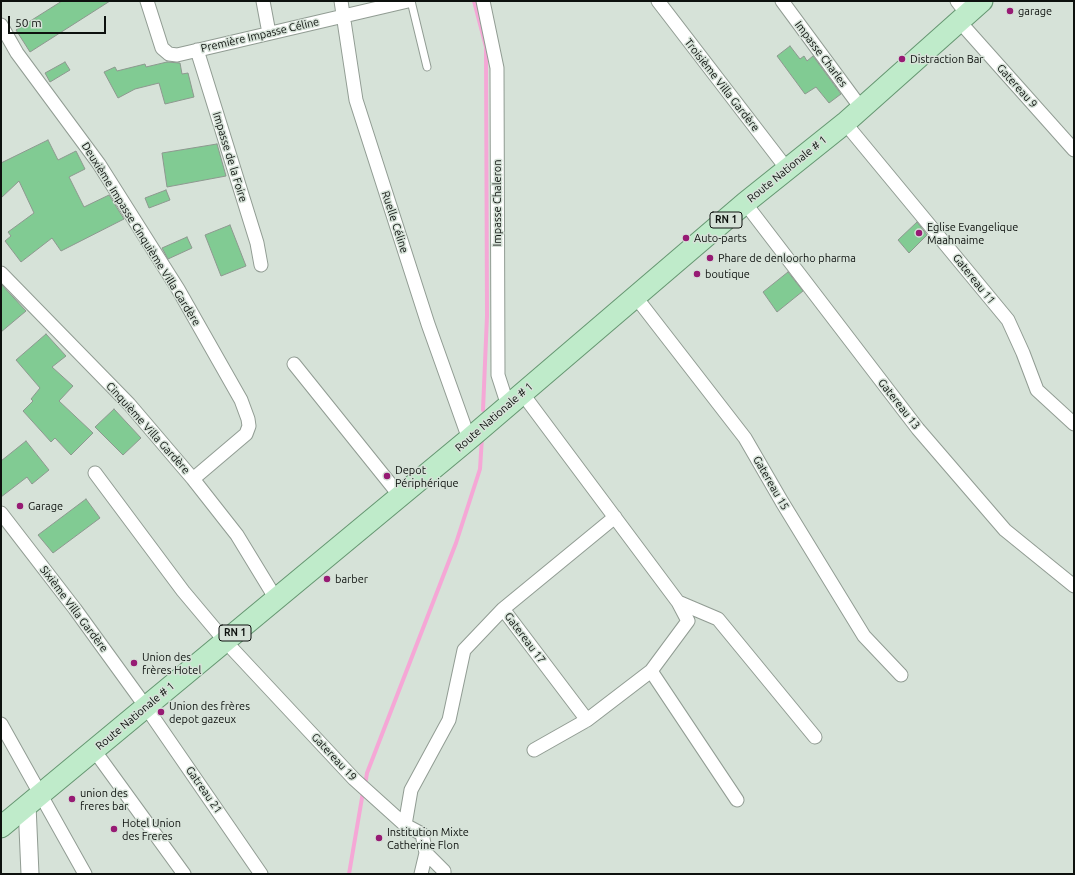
<!DOCTYPE html>
<html>
<head>
<meta charset="utf-8">
<style>
  body { margin:0 }
  #map { position:relative; width:1075px; height:875px; overflow:hidden; background:#d6e2d8; font-family:Ubuntu,sans-serif }
  canvas { display:block }
  .frame { position:absolute; inset:0; border:2px solid #0d110e; pointer-events:none }
  .scale { position:absolute; left:8px; top:16px; width:98px; height:18px; box-sizing:border-box; border:2px solid #0d110e; border-top:0; padding-left:5px; font-size:12px; line-height:14px; white-space:nowrap; color:#0d110e; -webkit-text-stroke:3px #d6e2d8; paint-order:stroke }
</style>
</head>
<body>
<div id="map">
<canvas width="1075" height="875"></canvas>
<div class="frame"></div>
<div class="scale">50 m</div>
</div>
<script>
const ctx = document.querySelector('canvas').getContext('2d');
ctx.lineJoin = 'round';
const toPath = rows => new Path2D(rows.map(r => 'M' + r).join(''));
function trace(path, color, width, dash) { ctx.strokeStyle = color; ctx.lineWidth = width; ctx.lineCap = dash ? 'butt' : 'round'; ctx.setLineDash(dash || []); ctx.stroke(path); }
function fillPath(path, color) { ctx.fillStyle = color; ctx.fill(path, 'evenodd'); }
function drawText(font, color, halo, rows, align = 'center') {
  ctx.font = font + ' Ubuntu,sans-serif'; ctx.lineWidth = 3; ctx.setLineDash([]); ctx.textBaseline = 'middle'; ctx.strokeStyle = halo; ctx.fillStyle = color; for (const [text, x, y, turn = 0] of rows) {
    ctx.save(); ctx.translate(x, y); ctx.rotate((+turn || 0) * Math.PI / 180); ctx.textAlign = isNaN(turn) ? turn : align; if (halo) ctx.strokeText(text, 0, 0); ctx.fillText(text, 0, 0); ctx.restore();
  }
}
trace(toPath([
  [474,1,486,47,487,316,483,410],
  [365,785,367,773,456,543,480,469,482,437],
  [349,874,363,792]
]), '#f5a7d6', 4);
const building = toPath([
  [62,1,110,1,30,52,16,30,62,1],
  [790,46,800,59,804,56,807,61,813,56,841,94,829,103,816,87,805,94,777,56,790,46],
  [65,62,70,70,50,82,45,73,65,62],
  [167,62,180,63,182,74,188,73,194,97,165,104,159,83,135,89,118,98,104,72,115,67,117,71,145,64,146,67,167,62],
  [48,140,58,160,76,151,85,169,69,177,84,207,109,195,124,219,61,251,52,238,21,262,5,241,11,236,8,232,34,213,19,181,1,198,1,163,48,140],
  [217,144,226,176,167,187,162,153,217,144],
  [166,190,170,200,149,208,145,198,166,190],
  [917,222,927,235,909,253,898,240,917,222],
  [230,225,246,266,221,276,205,235,230,225],
  [187,237,192,248,168,259,162,248,187,237],
  [788,272,803,291,777,312,763,292,788,272],
  [1,284,26,311,1,332,1,284],
  [46,334,66,356,52,367,73,386,59,401,93,433,71,455,55,438,51,442,23,411,33,401,31,399,40,388,16,360,46,334],
  [114,409,141,438,123,455,95,427,114,409],
  [26,441,49,470,32,484,27,477,1,497,1,461,26,441],
  [86,499,100,518,53,553,38,535,86,499]
]);
fillPath(building, '#81cb93');
trace(building, '#8d988f', 1);
const service = toPath([
  [411,1,427,67]
]);
const minor = toPath([
  [147,1,162,48,169,54,177,55,408,1],
  [263,1,269,33],
  [341,1,356,100,428,324,469,439],
  [483,1,497,68,498,375,508,406],
  [658,1,787,169],
  [782,1,861,108],
  [957,1,967,14],
  [959,21,1074,150],
  [1,25,17,53,99,164,178,289,241,400,248,419,249,426,246,434,193,479],
  [197,50,257,243,261,265],
  [845,123,1008,320,1023,353,1037,390,1074,424],
  [745,203,918,429,1005,530,1074,586],
  [1,273,129,404,193,479,237,535,276,599],
  [635,296,745,438,782,502,864,636,901,675],
  [294,364,400,496],
  [95,473,183,591,225,641,354,779,405,825,422,834,426,853,421,874],
  [1,513,75,609,146,707,261,874],
  [678,602,718,619,815,737],
  [503,609,615,517],
  [651,671,737,800],
  [1,724,85,874],
  [94,750,184,874],
  [534,750,587,720],
  [405,825,411,790,449,720,464,650,503,609,587,720,651,671,688,621,678,602,522,393],
  [426,853,444,871,444,874]
]);
const tertiary = toPath([
  [27,805,30,874]
]);
const primary = toPath([
  [1,827,469,439,745,203,845,123,982,1]
]);
trace(service, '#919c93', 9);
trace(minor, '#919c93', 15);
trace(tertiary, '#919c93', 19);
trace(primary, '#659671', 23);
trace(service, '#fff', 7);
trace(minor, '#fff', 13);
trace(tertiary, '#fff', 17);
trace(primary, '#bfebca', 21);
for (const [x, y, r, color] of [
  [1010,11,4,"#971b74"],
  [902,59,4,"#971b74"],
  [919,233,4,"#971b74"],
  [686,238,4,"#971b74"],
  [710,258,4,"#971b74"],
  [697,274,4,"#971b74"],
  [387,476,4,"#971b74"],
  [20,506,4,"#971b74"],
  [327,579,4,"#971b74"],
  [134,663,4,"#971b74"],
  [161,712,4,"#971b74"],
  [72,799,4,"#971b74"],
  [114,829,4,"#971b74"],
  [379,838,4,"#971b74"]
]) { const dot = new Path2D(); dot.arc(x, y, r, 0, 2 * Math.PI); ctx.fillStyle = color; ctx.fill(dot); trace(dot, '#d6e2d8', 1.5); }
for (const [x, y, w] of [
  [726,220,32],
  [235,633,32]
]) { const box = new Path2D(); box.roundRect(x - w / 2, y - 8, w, 16, 3); ctx.fillStyle = '#d6e2d8'; ctx.fill(box); trace(box, '#0d110e', 1); }
drawText('bold 10px', '#0d110e', null, [
  ["RN 1",726,220],
  ["RN 1",235,633]
]);
drawText('11px', '#0d110e', '#d6e2d8', [
  ["garage",1018,11],
  ["Distraction Bar",910,59],
  ["Eglise Evangelique",927,227],
  ["Maahnaime",927,240],
  ["Auto-parts",694,238],
  ["Phare de denloorho pharma",718,258],
  ["boutique",705,274],
  ["Depot",395,470],
  ["Périphérique",395,483],
  ["Garage",28,506],
  ["barber",335,579],
  ["Union des",142,657],
  ["frères Hotel",142,670],
  ["Union des frères",169,706],
  ["depot gazeux",169,719],
  ["union des",80,793],
  ["freres bar",80,806],
  ["Hotel Union",122,823],
  ["des Freres",122,836],
  ["Institution Mixte",387,832],
  ["Catherine Flon",387,845]
], 'left');
drawText('11px', '#0d110e', '#d6e2d8', [
  ["Première Impasse Céline",260,35,-13],
  ["Impasse Charles",821,54,53],
  ["Troisième Villa Gardère",722,85,52],
  ["Gatereau 9",1017,86,48],
  ["Impasse de la Foire",230,157,73],
  ["Route Nationale # 1",787,169,-39],
  ["Impasse Chaleron",497,203,-90],
  ["Ruelle Céline",395,222,72],
  ["Deuxième Impasse Cinquième Villa Gardère",141,234,58],
  ["Gatereau 11",974,279,51],
  ["Gatereau 13",899,404,52],
  ["Route Nationale # 1",494,417,-41],
  ["Cinquième Villa Gardère",148,428,48],
  ["Gatereau 15",771,483,60],
  ["Sixième Villa Gardère",74,609,53],
  ["Gatereau 17",525,638,53],
  ["Route Nationale # 1",135,716,-40],
  ["Gatereau 19",334,757,47],
  ["Gatreau 21",204,790,55]
]);
</script>
</body>
</html>
